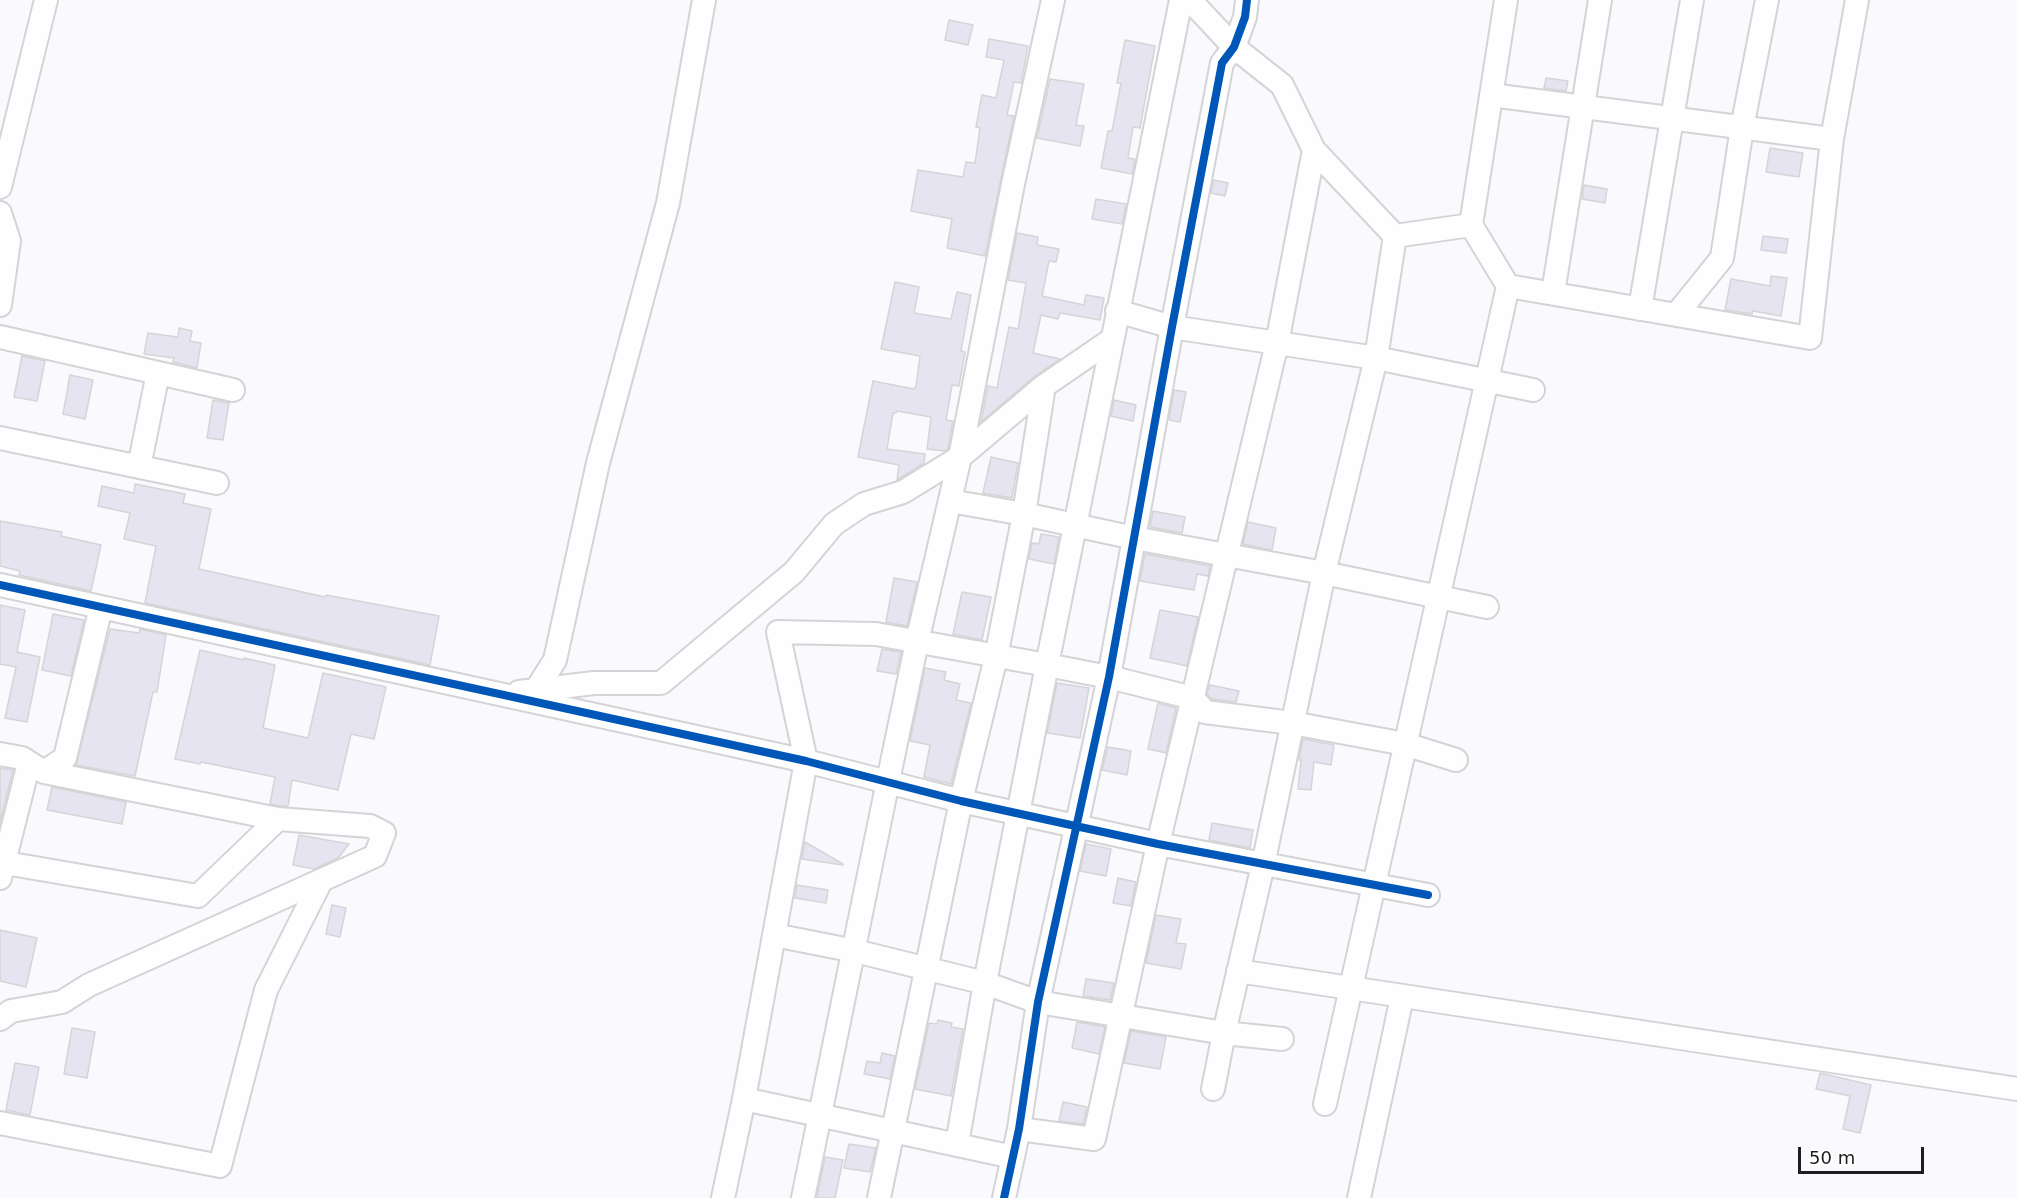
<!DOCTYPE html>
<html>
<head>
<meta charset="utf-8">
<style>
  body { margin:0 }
  #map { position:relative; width:2017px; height:1198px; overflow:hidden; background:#faf9fd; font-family:"DejaVu Sans",sans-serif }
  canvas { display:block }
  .scale { position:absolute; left:1798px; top:1147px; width:126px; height:27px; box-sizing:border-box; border:3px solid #1e1e20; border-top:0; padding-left:8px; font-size:18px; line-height:21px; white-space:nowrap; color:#1e1e20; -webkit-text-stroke:4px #fff; paint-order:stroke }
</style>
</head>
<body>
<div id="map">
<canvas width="2017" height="1198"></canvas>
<div class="scale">50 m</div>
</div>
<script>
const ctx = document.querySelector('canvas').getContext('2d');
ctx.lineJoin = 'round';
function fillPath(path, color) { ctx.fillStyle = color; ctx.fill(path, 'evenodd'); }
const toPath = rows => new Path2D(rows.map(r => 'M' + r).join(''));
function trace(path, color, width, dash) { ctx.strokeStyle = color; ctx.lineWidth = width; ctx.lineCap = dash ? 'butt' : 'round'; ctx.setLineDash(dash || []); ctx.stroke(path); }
const building = toPath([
  [949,20,973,25,968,45,945,40,949,20],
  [989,39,1028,46,1021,83,1014,82,1007,115,1014,116,985,256,947,248,952,219,911,211,918,170,963,177,966,162,975,163,980,128,976,127,982,95,996,98,1004,60,986,57,989,39],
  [1125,40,1155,46,1140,128,1133,127,1128,158,1135,159,1132,174,1101,168,1108,131,1112,131,1121,83,1117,83,1125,40],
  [1546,78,1568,81,1566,91,1544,88,1546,78],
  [1050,79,1084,84,1076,125,1084,126,1080,146,1037,138,1050,79],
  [1770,148,1803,153,1799,177,1766,172,1770,148],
  [1214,180,1228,183,1225,196,1211,193,1214,180],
  [1584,185,1607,189,1605,203,1582,199,1584,185],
  [1096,199,1126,204,1122,224,1092,219,1096,199],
  [1017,233,1038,237,1037,245,1059,249,1056,262,1049,261,1042,296,1084,305,1086,295,1104,298,1100,320,1060,313,1058,319,1041,315,1033,353,1060,359,1035,376,981,422,988,386,997,388,1009,327,1018,329,1026,283,1008,280,1017,233],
  [1763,236,1788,239,1786,253,1761,250,1763,236],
  [1771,276,1787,278,1781,316,1753,311,1752,314,1725,310,1731,279,1770,286,1771,276],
  [895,282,919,287,914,313,951,319,957,292,971,295,961,351,965,352,959,386,952,385,946,420,953,421,948,449,944,451,927,449,931,417,897,411,896,413,893,413,887,449,925,454,924,463,897,480,899,465,858,457,873,381,914,389,916,386,920,356,881,349,895,282],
  [179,328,192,331,190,341,201,343,197,368,173,362,174,358,144,354,148,333,178,337,179,328],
  [22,356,45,361,37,401,14,397,22,356],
  [70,375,93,380,85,419,63,414,70,375],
  [1174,390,1186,392,1180,422,1169,420,1174,390],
  [213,400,229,403,223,440,207,438,213,400],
  [1114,400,1136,405,1133,421,1111,416,1114,400],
  [991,457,1018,463,1012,498,983,493,991,457],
  [135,484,185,494,183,503,211,509,199,569,325,597,326,595,439,616,430,665,145,603,156,546,124,539,130,513,98,506,102,486,134,493,135,484],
  [1153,511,1185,517,1182,533,1150,527,1153,511],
  [0,521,62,532,61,536,101,545,91,591,19,575,20,571,0,566,0,521],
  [1248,522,1276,528,1272,550,1243,544,1248,522],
  [1041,534,1059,537,1054,564,1029,559,1032,543,1039,544,1041,534],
  [1145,554,1210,566,1208,576,1197,574,1194,590,1140,581,1145,554],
  [894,578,917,582,907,626,886,622,894,578],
  [962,592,991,597,982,640,953,634,962,592],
  [0,605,25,610,17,652,40,657,27,722,5,718,16,667,0,664,0,605],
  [1160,610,1198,617,1187,666,1150,658,1160,610],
  [53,614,84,620,71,676,42,670,53,614],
  [110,629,139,633,140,629,166,635,157,692,153,692,135,776,76,765,110,629],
  [882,649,901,652,896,674,877,671,882,649],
  [200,650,244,660,244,658,275,665,263,728,308,738,323,673,386,687,374,739,351,734,338,790,292,780,288,806,280,806,270,804,275,777,201,762,200,764,175,759,200,650],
  [925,668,946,672,944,680,960,684,956,700,971,703,951,784,924,777,930,745,910,741,925,668],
  [1057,683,1089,688,1080,738,1047,733,1057,683],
  [1210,685,1239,691,1236,702,1212,699,1207,694,1210,685],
  [1158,703,1176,708,1166,753,1148,749,1158,703],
  [1303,739,1334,745,1331,765,1314,762,1311,790,1298,789,1301,760,1299,760,1303,739],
  [1108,747,1131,751,1127,775,1102,770,1108,747],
  [0,768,13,770,0,823,0,768],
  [52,787,126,802,122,824,47,810,52,787],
  [1212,823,1253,830,1250,848,1209,840,1212,823],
  [299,835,349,844,338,858,314,869,293,865,299,835],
  [805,842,843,864,843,865,802,859,805,842],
  [1086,844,1111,849,1106,876,1080,871,1086,844],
  [1118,878,1136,882,1131,906,1113,903,1118,878],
  [797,885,828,890,826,903,795,898,797,885],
  [332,905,346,908,340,937,326,934,332,905],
  [1156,915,1181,919,1176,943,1186,944,1181,969,1146,963,1156,915],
  [0,930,37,938,26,987,0,981,0,930],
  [1086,979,1114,983,1110,1000,1083,996,1086,979],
  [938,1020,952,1023,951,1027,963,1029,951,1096,915,1089,929,1023,937,1024,938,1020],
  [1077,1022,1105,1027,1099,1054,1072,1048,1077,1022],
  [72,1028,95,1032,87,1078,64,1074,72,1028],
  [1131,1031,1166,1037,1160,1069,1124,1063,1131,1031],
  [882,1053,895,1056,890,1079,864,1074,867,1061,880,1063,882,1053],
  [15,1063,39,1067,30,1115,6,1110,15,1063],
  [1820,1073,1871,1085,1860,1133,1843,1129,1850,1096,1816,1089,1820,1073],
  [1063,1102,1087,1107,1083,1124,1059,1121,1063,1102],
  [849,1144,876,1148,870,1172,844,1168,849,1144],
  [825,1157,843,1160,835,1198,817,1198,825,1157]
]);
fillPath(building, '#e6e4f0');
trace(building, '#d5d4d6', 1.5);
const minor = toPath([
  [1190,0,1234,47,1282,85,1314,150,1395,236,1471,225],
  [1491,95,1832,139],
  [0,187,46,0],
  [0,213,9,241,0,305],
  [1508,286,1810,338,1832,139,1857,0],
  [1553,293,1600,0],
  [1640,309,1692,0],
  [1117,311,1172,327,1376,358,1533,390],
  [1676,315,1722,258,1742,128,1767,0],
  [0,337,233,390],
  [0,438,217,483],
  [139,467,158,373],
  [950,501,1024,514,1134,538,1324,573,1487,607],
  [0,585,806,761,961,801,1158,844,1428,895],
  [536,690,555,660,598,463,668,203,704,0],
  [519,692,594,683,661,683,794,572,834,524,864,504,903,492,960,457,1044,386,1111,340],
  [0,754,22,758,44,772,278,819,370,826,384,833,375,856,89,985,62,1002,11,1011,0,1019],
  [44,772,65,758,101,607],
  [0,862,198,896,278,819],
  [0,878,29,763],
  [774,935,855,951,985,983,1038,1002,1224,1033,1282,1039],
  [1238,971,2017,1089],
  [1213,1089,1224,1033,1263,865,1324,573,1376,358,1395,236],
  [744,1099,1013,1157],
  [1325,1104,1508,286,1471,225,1506,0],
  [0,1123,220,1166,266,990,321,881],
  [1019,1129,1094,1139,1158,844,1277,343,1314,150],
  [957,1144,985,983,1047,665,1181,0],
  [723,1198,744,1099,806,761,778,632,876,634,1047,665,1109,677,1193,698,1205,712,1292,723,1405,744,1456,760],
  [803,1198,888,781,917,642,960,457,1013,184,1053,0],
  [879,1198,961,801,996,657,1024,514,1044,386],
  [1004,1198,1019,1129,1038,1002,1109,677,1172,327,1222,63,1234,47,1245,17,1247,0],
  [1359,1198,1402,997]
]);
trace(minor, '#d4d4d7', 26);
trace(minor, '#fefeff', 22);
trace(toPath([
  [0,585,806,761,961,801,1158,844,1428,895],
  [1004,1198,1019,1129,1038,1002,1109,677,1172,327,1222,63,1234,47,1245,17,1247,0]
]), '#0057b8', 8);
</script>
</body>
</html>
